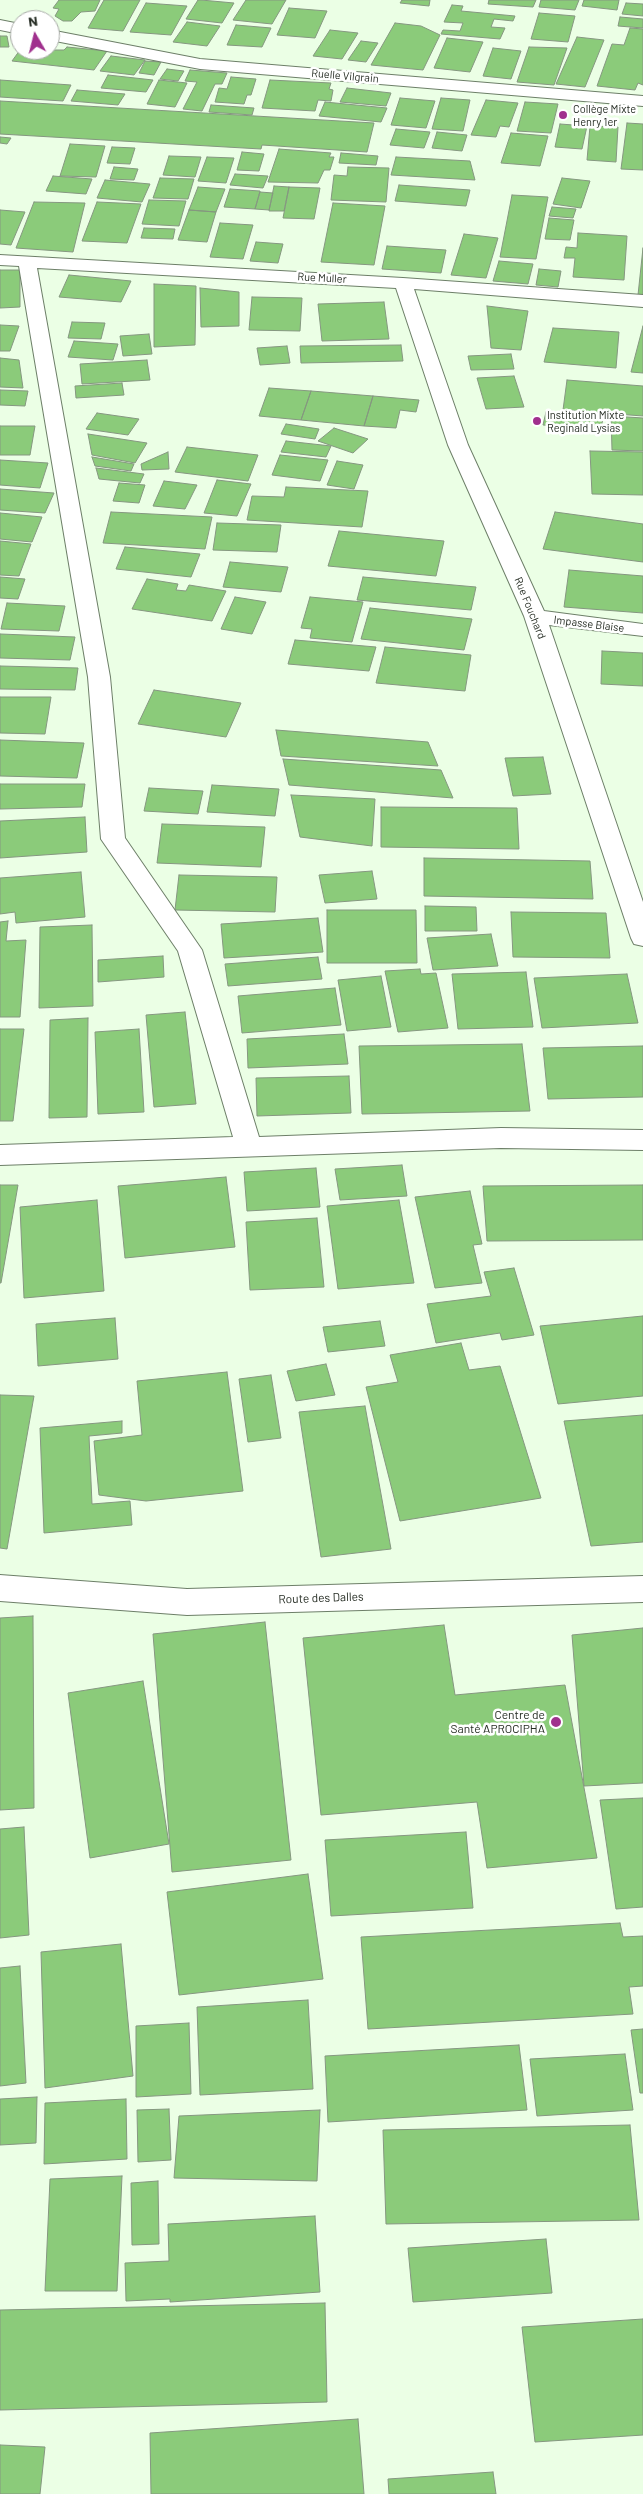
<!DOCTYPE html>
<html>
<head>
<meta charset="utf-8">
<style>
  body { margin:0 }
  #map { position:relative; width:643px; height:2494px; overflow:hidden; background:#ebffe5; font-family:Barlow,sans-serif }
  canvas { display:block }
  .north { position:absolute; left:10px; top:10px; width:50px; height:50px; box-sizing:border-box; background:#fff; border:1px solid #a8aba7; border-radius:50%; rotate:352deg; font-size:14px; font-weight:700; line-height:20px; text-align:center; color:#252c23 }
  .north::after { content:''; display:block; margin:auto; width:18px; height:22px; background:#a0308d; clip-path:polygon(50% 0,100% 100%,50% 72%,0 100%) }
</style>
</head>
<body>
<div id="map">
<canvas width="643" height="2494"></canvas>
<div class="north">N</div>
</div>
<script>
const ctx = document.querySelector('canvas').getContext('2d');
ctx.lineJoin = 'round';
function fillPath(path, color) { ctx.fillStyle = color; ctx.fill(path, 'evenodd'); }
const toPath = rows => new Path2D(rows.map(r => 'M' + r).join(''));
function trace(path, color, width, dash) { ctx.strokeStyle = color; ctx.lineWidth = width; ctx.lineCap = dash ? 'butt' : 'round'; ctx.setLineDash(dash || []); ctx.stroke(path); }
function drawText(font, color, halo, rows, align = 'center') {
  ctx.font = font + ' Barlow,sans-serif'; ctx.lineWidth = 5; ctx.setLineDash([]); ctx.textBaseline = 'middle'; ctx.strokeStyle = halo; ctx.fillStyle = color; for (const [text, x, y, turn = 0] of rows) {
    ctx.save(); ctx.translate(x, y); ctx.rotate((+turn || 0) * Math.PI / 180); ctx.textAlign = isNaN(turn) ? turn : align; if (halo) ctx.strokeText(text, 0, 0); ctx.fillText(text, 0, 0); ctx.restore();
  }
}
const building = toPath([
  [59,0,100,0,95,11,81,12,72,21,63,21,55,16,59,9,53,8,59,0],
  [104,0,140,0,123,31,88,28,104,0],
  [198,0,201,0,234,3,222,23,186,19,198,0],
  [246,0,286,0,272,24,233,20,246,0],
  [402,0,430,0,429,6,400,3,402,0],
  [489,0,536,0,533,7,488,4,489,0],
  [541,0,579,0,575,10,539,7,541,0],
  [584,0,619,0,617,10,582,6,584,0],
  [146,3,187,6,171,35,130,32,146,3],
  [626,3,643,4,643,16,622,14,626,3],
  [452,5,463,6,461,11,515,16,513,21,494,19,491,27,505,28,500,39,441,34,443,30,460,31,463,23,444,22,452,5],
  [289,8,327,11,315,38,277,35,289,8],
  [539,13,575,16,568,42,531,39,539,13],
  [620,17,643,19,643,28,618,26,620,17],
  [187,22,220,26,207,46,173,42,187,22],
  [395,23,421,26,440,35,423,70,371,65,395,23],
  [236,25,271,28,262,47,227,45,236,25],
  [630,28,643,29,643,85,638,83,635,90,597,86,612,44,624,45,630,28],
  [330,30,358,33,342,59,313,56,330,30],
  [0,36,7,36,9,47,0,47,0,36],
  [577,37,604,40,585,87,556,84,577,37],
  [447,38,483,42,470,72,434,68,447,38],
  [361,41,378,43,366,62,348,60,361,41],
  [67,47,107,51,94,70,12,61,20,50,64,50,67,47],
  [529,47,567,48,554,85,517,82,529,47],
  [493,48,521,51,511,79,483,76,493,48],
  [111,56,145,60,134,75,100,71,111,56],
  [145,61,161,62,154,75,139,73,145,61],
  [167,69,184,71,178,81,160,79,167,69],
  [190,70,227,73,222,84,215,84,202,111,183,109,197,82,185,81,190,70],
  [108,75,153,80,146,92,101,88,108,75],
  [231,77,256,79,251,95,247,95,244,104,215,102,219,88,227,89,231,77],
  [0,80,71,85,63,101,0,97,0,80],
  [159,80,187,83,175,107,147,104,159,80],
  [270,80,331,83,329,89,333,90,331,101,318,100,315,111,262,108,270,80],
  [347,88,391,93,386,106,340,102,347,88],
  [77,90,125,94,118,105,71,101,77,90],
  [400,98,435,101,426,128,391,125,400,98],
  [441,98,470,100,463,131,432,129,441,98],
  [486,100,518,103,509,127,500,126,496,137,471,135,486,100],
  [0,101,374,123,367,152,262,145,261,149,0,134,0,101],
  [325,102,387,108,381,122,319,116,325,102],
  [525,102,558,104,551,133,517,131,525,102],
  [211,105,254,108,252,115,209,112,211,105],
  [627,123,643,124,643,170,621,169,627,123],
  [560,124,587,126,582,149,555,147,560,124],
  [590,126,618,127,616,162,587,160,590,126],
  [396,129,430,132,424,148,390,145,396,129],
  [437,132,467,135,462,151,432,148,437,132],
  [511,133,548,136,540,166,501,163,511,133],
  [0,137,11,138,7,144,0,143,0,137],
  [70,144,105,146,96,177,60,176,70,144],
  [112,147,135,148,130,164,107,163,112,147],
  [279,149,331,153,329,157,334,157,330,170,324,170,318,183,268,182,279,149],
  [242,152,264,154,259,171,237,170,242,152],
  [341,153,378,156,376,165,339,163,341,153],
  [169,156,201,157,195,177,163,175,169,156],
  [207,157,234,158,226,183,198,181,207,157],
  [396,157,470,161,475,180,391,175,396,157],
  [114,167,138,169,134,180,110,179,114,167],
  [348,167,389,168,386,202,331,200,334,175,347,176,348,167],
  [235,174,268,176,263,188,230,185,235,174],
  [53,176,92,179,86,194,46,191,53,176],
  [160,178,194,179,188,199,153,198,160,178],
  [562,178,590,181,581,208,553,204,562,178],
  [105,180,150,184,142,202,97,198,105,180],
  [399,185,470,190,466,206,395,201,399,185],
  [274,186,289,187,284,211,269,211,274,186],
  [198,187,225,189,216,212,189,210,198,187],
  [289,187,320,188,314,219,283,218,289,187],
  [230,189,260,191,255,209,224,207,230,189],
  [260,192,273,193,269,210,255,209,260,192],
  [512,195,548,197,536,259,500,257,512,195],
  [149,200,186,201,179,226,142,224,149,200],
  [34,202,85,203,73,252,16,248,34,202],
  [97,202,141,204,127,243,82,241,97,202],
  [333,203,385,206,374,265,321,262,333,203],
  [552,207,576,209,573,218,549,216,552,207],
  [0,210,25,212,11,245,0,244,0,210],
  [189,210,216,212,207,242,178,240,189,210],
  [549,218,574,220,570,240,545,239,549,218],
  [220,223,253,225,243,259,210,257,220,223],
  [144,228,175,229,173,239,141,238,144,228],
  [578,233,627,236,624,280,573,277,575,258,564,258,566,247,577,248,578,233],
  [464,234,498,238,486,278,451,275,464,234],
  [256,242,283,244,278,263,250,261,256,242],
  [387,246,446,250,441,273,382,269,387,246],
  [643,248,643,295,638,295,643,248],
  [499,261,533,264,528,284,493,281,499,261],
  [539,269,561,271,558,287,536,285,539,269],
  [0,270,20,270,20,307,0,308,0,270],
  [69,275,131,281,121,302,59,297,69,275],
  [154,284,196,286,195,345,154,347,154,284],
  [200,288,239,292,239,326,201,327,200,288],
  [252,297,302,298,300,331,249,330,252,297],
  [384,302,389,339,322,341,318,304,384,302],
  [487,306,528,311,521,350,491,348,487,306],
  [72,322,105,323,101,339,68,338,72,322],
  [0,325,19,326,10,351,0,351,0,325],
  [643,326,643,373,631,372,643,326],
  [553,328,619,332,616,368,544,362,553,328],
  [149,334,152,354,123,356,120,336,149,334],
  [74,341,118,344,113,360,68,357,74,341],
  [401,345,403,361,301,363,300,346,401,345],
  [287,346,290,363,260,365,257,348,287,346],
  [511,354,514,369,471,370,468,356,511,354],
  [0,358,19,360,23,388,0,387,0,358],
  [147,360,150,380,82,384,80,364,147,360],
  [514,376,524,407,486,409,477,378,514,376],
  [567,380,643,386,643,416,563,410,567,380],
  [122,383,124,395,76,398,75,386,122,383],
  [269,388,311,391,301,420,259,416,269,388],
  [0,390,28,391,25,406,0,405,0,390],
  [311,391,373,396,364,426,301,420,311,391],
  [373,396,419,400,416,412,400,410,396,428,364,426,373,396],
  [546,412,603,417,601,430,543,425,546,412],
  [97,413,139,419,128,435,86,429,97,413],
  [611,416,643,418,643,451,612,450,611,416],
  [286,424,319,429,315,439,281,434,286,424],
  [0,426,35,426,30,455,0,455,0,426],
  [334,428,368,439,353,453,318,441,334,428],
  [88,434,147,443,135,463,92,455,88,434],
  [286,441,331,446,326,457,281,452,286,441],
  [187,447,258,455,248,481,175,472,187,447],
  [590,451,643,452,643,495,592,494,590,451],
  [168,452,169,469,142,470,141,464,168,452],
  [280,455,328,460,320,481,272,475,280,455],
  [92,457,134,464,131,471,95,466,92,457],
  [0,460,48,463,40,488,0,485,0,460],
  [337,461,363,465,354,489,327,485,337,461],
  [96,468,144,474,140,483,99,479,96,468],
  [217,480,251,484,237,516,204,513,217,480],
  [164,481,197,485,185,509,153,506,164,481],
  [119,483,145,485,139,503,113,501,119,483],
  [286,487,368,491,362,527,247,520,252,496,284,497,286,487],
  [0,489,54,493,45,513,0,510,0,489],
  [111,512,212,517,205,549,103,543,111,512],
  [555,512,643,524,643,562,543,549,555,512],
  [0,513,42,517,32,542,0,539,0,513],
  [217,523,281,525,277,552,213,550,217,523],
  [339,531,444,541,436,576,328,566,339,531],
  [0,541,31,544,19,576,0,575,0,541],
  [125,547,200,554,191,577,116,569,125,547],
  [230,562,288,567,281,592,223,587,230,562],
  [569,570,643,576,643,613,564,607,569,570],
  [0,577,25,579,18,599,0,598,0,577],
  [363,577,476,587,471,610,357,600,363,577],
  [147,579,178,584,176,590,186,591,189,585,226,591,212,621,132,609,147,579],
  [235,597,266,602,252,634,221,629,235,597],
  [310,597,363,602,352,642,310,638,312,629,301,628,310,597],
  [7,603,65,606,59,631,1,629,7,603],
  [370,608,472,619,464,650,361,639,370,608],
  [0,634,75,637,70,660,0,658,0,634],
  [295,640,376,647,369,671,288,664,295,640],
  [385,647,471,655,465,691,376,683,385,647],
  [602,651,643,653,643,686,601,684,602,651],
  [0,666,78,668,75,690,0,689,0,666],
  [154,690,241,703,226,737,138,724,154,690],
  [0,697,51,697,45,734,0,733,0,697],
  [276,730,428,742,438,766,281,756,276,730],
  [0,740,84,743,77,778,0,776,0,740],
  [543,757,551,794,513,796,505,758,543,757],
  [283,759,441,770,453,798,289,785,283,759],
  [0,784,85,784,82,807,0,809,0,784],
  [212,785,279,789,275,816,207,812,212,785],
  [149,788,203,791,198,814,144,811,149,788],
  [291,795,375,799,372,846,300,837,291,795],
  [381,807,517,808,519,849,381,847,381,807],
  [85,817,87,852,0,858,0,821,85,817],
  [162,824,265,827,261,867,157,863,162,824],
  [424,858,590,861,593,899,424,896,424,858],
  [372,871,377,899,325,903,319,875,372,871],
  [81,872,85,917,16,923,15,912,0,914,0,878,81,872],
  [179,875,277,877,275,912,175,910,179,875],
  [425,906,476,907,477,931,425,931,425,906],
  [327,910,416,910,417,963,327,963,327,910],
  [511,912,606,913,610,958,513,957,511,912],
  [318,918,323,952,224,958,221,924,318,918],
  [8,921,6,941,26,940,20,1017,0,1017,0,922,8,921],
  [92,925,93,1006,39,1008,40,927,92,925],
  [491,934,498,966,433,970,427,938,491,934],
  [163,956,164,977,98,982,98,960,163,956],
  [318,957,322,979,228,986,225,964,318,957],
  [420,969,421,974,436,973,448,1028,398,1032,385,971,420,969],
  [526,972,533,1027,458,1029,452,974,526,972],
  [627,974,638,1023,542,1028,534,978,627,974],
  [381,976,391,1027,347,1031,338,980,381,976],
  [335,988,341,1025,242,1033,238,996,335,988],
  [185,1012,196,1104,154,1107,146,1015,185,1012],
  [88,1018,87,1117,49,1118,50,1020,88,1018],
  [0,1029,24,1029,13,1121,0,1121,0,1029],
  [139,1029,144,1112,98,1114,95,1032,139,1029],
  [344,1034,348,1064,248,1068,247,1039,344,1034],
  [522,1044,530,1111,362,1114,359,1046,522,1044],
  [643,1046,643,1097,548,1099,543,1048,643,1046],
  [349,1076,351,1113,257,1116,256,1078,349,1076],
  [402,1165,407,1196,340,1200,335,1169,402,1165],
  [316,1168,320,1207,247,1211,244,1172,316,1168],
  [226,1177,235,1247,125,1258,118,1186,226,1177],
  [0,1185,18,1185,1,1283,0,1283,0,1185],
  [643,1185,643,1240,487,1241,483,1186,643,1185],
  [470,1191,482,1244,473,1245,482,1283,435,1288,415,1197,470,1191],
  [97,1200,104,1291,24,1298,20,1207,97,1200],
  [399,1200,414,1283,338,1289,327,1206,399,1200],
  [317,1218,324,1287,250,1290,246,1222,317,1218],
  [514,1268,534,1335,502,1340,500,1333,436,1343,427,1304,491,1296,484,1272,514,1268],
  [643,1316,643,1396,558,1404,540,1326,643,1316],
  [115,1318,118,1359,38,1366,36,1324,115,1318],
  [380,1321,385,1346,328,1352,323,1327,380,1321],
  [461,1343,469,1370,500,1366,541,1498,400,1521,366,1387,398,1382,390,1355,461,1343],
  [326,1364,335,1395,296,1401,287,1371,326,1364],
  [227,1372,243,1491,146,1501,99,1495,94,1441,142,1435,137,1381,227,1372],
  [271,1375,281,1438,248,1442,239,1379,271,1375],
  [0,1395,34,1396,7,1549,0,1548,0,1395],
  [365,1406,391,1549,321,1557,299,1412,365,1406],
  [643,1415,643,1542,591,1546,564,1421,643,1415],
  [122,1421,122,1433,89,1436,92,1504,130,1501,132,1525,44,1533,40,1428,122,1421],
  [33,1616,34,1808,0,1810,0,1618,33,1616],
  [265,1622,291,1860,172,1872,153,1634,265,1622],
  [444,1625,455,1695,565,1685,597,1858,487,1868,477,1802,321,1815,303,1638,444,1625],
  [643,1628,643,1783,584,1786,572,1635,643,1628],
  [143,1681,169,1844,90,1858,68,1693,143,1681],
  [643,1798,643,1907,616,1909,600,1800,643,1798],
  [24,1827,29,1935,0,1938,0,1829,24,1827],
  [466,1832,473,1908,331,1916,325,1840,466,1832],
  [308,1874,323,1979,179,1995,167,1892,308,1874],
  [620,1923,623,1937,643,1936,643,1986,629,1987,633,2014,368,2029,361,1937,620,1923],
  [121,1944,133,2076,45,2088,41,1952,121,1944],
  [20,1966,26,2083,0,2086,0,1968,20,1966],
  [308,2000,313,2089,200,2095,197,2007,308,2000],
  [189,2023,191,2094,136,2097,136,2026,189,2023],
  [643,2029,643,2093,640,2093,631,2030,643,2029],
  [519,2045,527,2110,328,2122,325,2056,519,2045],
  [625,2054,633,2110,537,2116,530,2059,625,2054],
  [37,2097,36,2143,0,2145,0,2099,37,2097],
  [126,2099,127,2159,44,2164,45,2103,126,2099],
  [169,2109,171,2160,138,2162,137,2110,169,2109],
  [320,2110,317,2181,174,2178,179,2116,320,2110],
  [630,2125,639,2220,386,2224,383,2130,630,2125],
  [122,2176,117,2291,45,2291,50,2179,122,2176],
  [158,2181,159,2244,132,2245,131,2183,158,2181],
  [315,2216,320,2292,170,2302,170,2299,126,2301,125,2263,169,2261,168,2224,315,2216],
  [546,2239,552,2293,413,2302,408,2248,546,2239],
  [325,2303,327,2402,0,2410,0,2310,325,2303],
  [643,2319,643,2435,535,2442,522,2327,643,2319],
  [358,2419,364,2494,151,2494,150,2433,358,2419],
  [0,2445,45,2447,40,2494,0,2494,0,2445],
  [493,2472,496,2494,389,2494,388,2479,493,2472]
]);
fillPath(building, '#8bcb7a');
trace(building, '#859780', 1);
const minor = toPath([
  [0,20,20,24,20,34,0,30,0,20],
  [50,30,200,59,643,96,643,106,200,69,50,40,50,30],
  [0,255,403,278,643,295,643,307,414,289,468,445,544,611,643,624,643,636,549,625,643,902,643,946,634,944,631,938,524,616,448,445,396,288,37,268,110,677,125,838,202,950,259,1137,501,1128,643,1130,643,1150,501,1148,0,1165,0,1145,233,1137,178,951,101,839,88,677,19,266,0,265,0,255],
  [0,1575,187,1589,643,1576,643,1602,187,1615,0,1601,0,1575]
]);
trace(minor, '#6d7f68', 2);
fillPath(minor, '#fff');
for (const [x, y, r, color] of [
  [563,115,5,"#a0308d"],
  [537,421,5,"#a0308d"],
  [556,1722,6,"#a0308d"]
]) { const dot = new Path2D(); dot.arc(x, y, r, 0, 2 * Math.PI); ctx.fillStyle = color; ctx.fill(dot); trace(dot, '#fff', 2); }
drawText('11px', '#252c23', '#fff', [
  ["Ruelle Vilgrain",345,76,5],
  ["Rue Muller",322,278,3],
  ["Rue Fouchard",530,608,68],
  ["Impasse Blaise",589,624,7]
]);
drawText('11px', '#252c23', '#fff', [
  ["Collège Mixte",573,109],
  ["Henry 1er",573,122],
  ["Institution Mixte",547,415],
  ["Reginald Lysias",547,428]
], 'left');
drawText('12px', '#252c23', '#fff', [
  ["Route des Dalles",321,1598,-2]
]);
drawText('12px', '#252c23', '#fff', [
  ["Centre de",545,1715],
  ["Santé APROCIPHA",545,1729]
], 'right');
</script>
</body>
</html>
